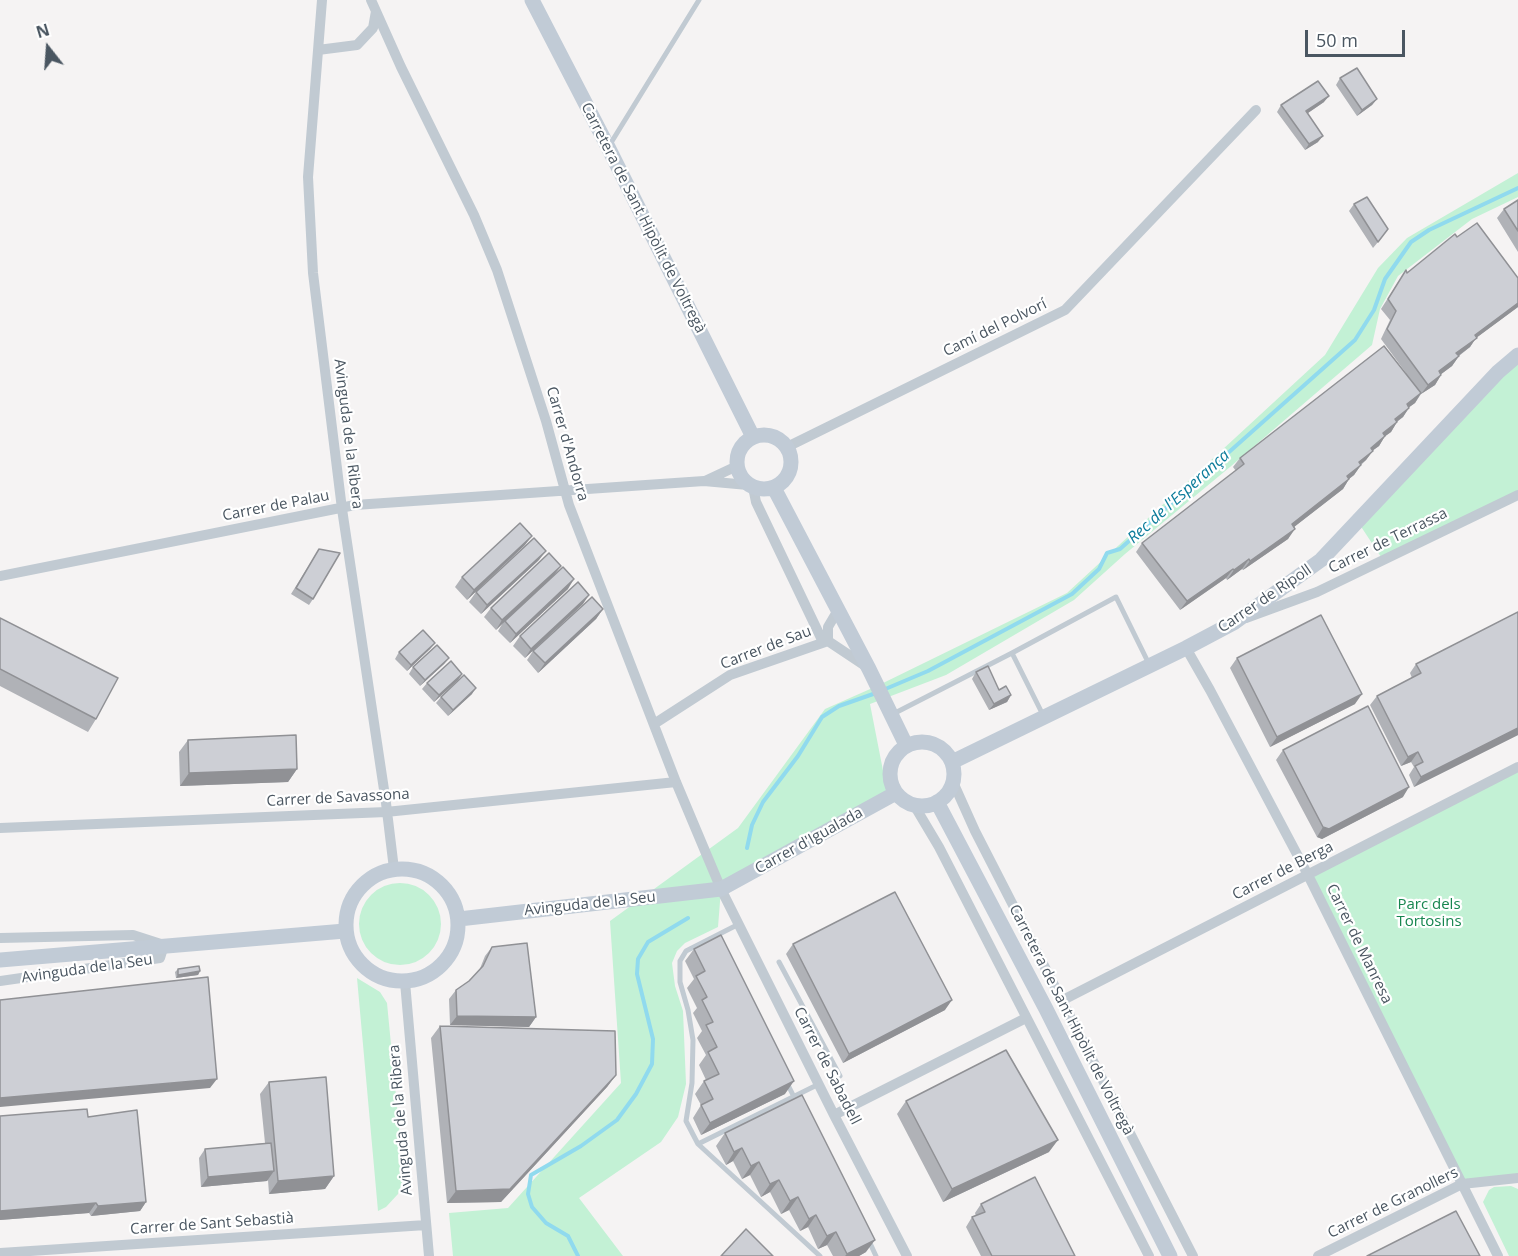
<!DOCTYPE html>
<html>
<head>
<meta charset="utf-8">
<style>
  body { margin:0 }
  #map { position:relative; width:1518px; height:1256px; overflow:hidden; background:#f5f3f3; font-family:"Open Sans",sans-serif }
  canvas { display:block }
  .north { position:absolute; left:18px; top:18px; width:60px; height:60px; -webkit-text-stroke:4px #fff; paint-order:stroke; rotate:343deg; font-size:16px; font-weight:700; line-height:24px; text-align:center; color:#4a5661 }
  .north::after { content:''; display:block; margin:auto; width:21px; height:27px; background:#4a5661; clip-path:polygon(50% 0,100% 100%,50% 72%,0 100%) }
  .scale { position:absolute; left:1305px; top:30px; width:100px; height:27px; box-sizing:border-box; border:3px solid #4a5661; border-top:0; padding-left:8px; font-size:18px; line-height:21px; white-space:nowrap; color:#4a5661; -webkit-text-stroke:4px #fff; paint-order:stroke }
</style>
</head>
<body>
<div id="map">
<canvas width="1518" height="1256"></canvas>
<div class="north">N</div>
<div class="scale">50 m</div>
</div>
<script>
const ctx = document.querySelector('canvas').getContext('2d');
ctx.lineJoin = 'round';
function fillPath(path, color) { ctx.fillStyle = color; ctx.fill(path, 'evenodd'); }
const toPath = rows => new Path2D(rows.map(r => 'M' + r).join(''));
function trace(path, color, width, dash) { ctx.strokeStyle = color; ctx.lineWidth = width; ctx.lineCap = dash ? 'butt' : 'round'; ctx.setLineDash(dash || []); ctx.stroke(path); }
function drawText(font, color, halo, rows, align = 'center') {
  ctx.font = font + ' "Open Sans",sans-serif'; ctx.lineWidth = 4.5; ctx.setLineDash([]); ctx.textBaseline = 'middle'; ctx.strokeStyle = halo; ctx.fillStyle = color; for (const [text, x, y, turn = 0] of rows) {
    ctx.save(); ctx.translate(x, y); ctx.rotate((+turn || 0) * Math.PI / 180); ctx.textAlign = isNaN(turn) ? turn : align; if (halo) ctx.strokeText(text, 0, 0); ctx.fillText(text, 0, 0); ctx.restore();
  }
}
fillPath(toPath([
  [1518,173,1518,197,1472,219,1398,276,1380,309,1372,345,1230,467,1125,554,1074,600,946,675,870,704,887,791,721,889,718,927,685,943,677,951,672,963,675,986,683,1011,686,1084,678,1117,661,1142,579,1198,623,1256,453,1256,449,1213,508,1208,621,1083,610,921,738,828,825,709,877,686,1067,593,1325,355,1378,268,1407,238],
  [1518,355,1518,495,1383,560,1358,522],
  [1518,767,1518,1178,1462,1184,1308,875],
  '359 924a41 41 0 1 1 82 0a41 41 0 1 1-82 0Z',
  [357,978,380,992,387,1003,403,1169,403,1180,398,1194,386,1207,378,1211],
  [1511,1186,1518,1189,1518,1256,1509,1256,1483,1202,1489,1190,1494,1187]
]), '#c3f1d5');
trace(toPath([
  [883,690,928,671,1072,594,1099,569,1107,553,1120,549,1355,340,1374,310,1385,279,1411,242,1429,230,1518,188],
  [747,848,752,825,763,802,798,756,822,717,839,706,876,693],
  [578,1256,568,1236,546,1223,532,1207,528,1194,531,1175,581,1146,617,1120,636,1094,652,1064,653,1039,637,974,638,959,648,942,688,918]
]), '#90daee', 4);
trace(toPath([
  [609,146,699,0],
  [1012,653,1116,597,1149,664],
  [893,714,1012,653,1043,715],
  [739,924,686,951,680,961,680,982,688,1010,693,1040,692,1083,686,1121,698,1144,820,1256],
  [779,962,840,1076],
  [786,1081,797,1103],
  [698,1144,819,1084],
  [869,1241,876,1256]
]), '#c1cad2', 5);
trace(toPath([
  [322,0,308,177,313,273,342,509,386,803,394,869],
  [371,0,401,67,474,215,497,270,546,421,569,505,676,782,721,889,834,1115,907,1256],
  [318,50,357,45,373,28,376,11],
  [787,447,1065,310,1256,110],
  [705,481,737,466],
  [753,487,756,502,823,642],
  [0,576,355,505,704,481,748,485],
  [838,610,828,627,828,641,867,667],
  [1246,618,1317,592,1518,495],
  [1186,648,1210,690,1308,875,1498,1256],
  [654,724,730,675,828,641],
  [953,782,975,831,1193,1256],
  [914,805,939,847,1149,1256],
  [0,828,386,812,676,782],
  [0,938,133,935,164,945,160,958,0,981],
  [405,982,429,1256],
  [1061,1001,1518,767],
  [834,1115,1026,1018],
  [0,1253,426,1225],
  [1318,1256,1462,1184,1518,1178]
]), '#c1cad2', 10);
trace(toPath([
  [532,0,608,147,753,437],
  '737 462a27 27 0 1 1 54 0a27 27 0 1 1-54 0Z',
  [774,488,869,669,906,745],
  '890 774a32 32 0 1 1 64 0a32 32 0 1 1-64 0Z',
  [952,762,1186,648,1235,622,1321,560,1498,372,1518,355],
  [937,802,1046,1009,1170,1256],
  '346 925a56 56 0 1 1 112 0a56 56 0 1 1-112 0Z',
  [459,919,721,889,896,793],
  [0,960,345,931]
]), '#c1cbd6', 15);
fillPath(toPath([
  [1340,78,1377,99,1372,105,1357,116,1336,85],
  [1324,102,1308,113,1318,142,1305,150,1277,112,1281,105],
  [1518,200,1518,252,1497,218,1504,209],
  [1354,204,1383,236,1373,248,1349,211],
  [1457,237,1518,278,1518,307,1476,338,1470,347,1459,356,1452,366,1441,374,1441,375,1435,385,1421,394,1415,403,1409,407,1403,417,1397,422,1391,432,1385,436,1379,446,1373,450,1366,460,1361,465,1354,475,1349,479,1343,489,1294,527,1288,539,1243,570,1242,569,1227,580,1226,578,1180,610,1136,552,1142,543,1236,471,1233,467,1240,458,1406,373,1381,339,1390,320,1381,309,1406,270,1407,273],
  [525,545,467,600,455,587,462,577],
  [319,549,313,599,309,605,291,594],
  [539,560,481,614,469,602,476,592],
  [561,566,554,575,568,589,510,643,498,631,504,621,496,630,484,617,491,608],
  [583,604,525,658,513,646,520,636],
  [603,609,596,619,538,673,527,660,533,651],
  [1518,612,1518,735,1414,787,1409,775,1414,767,1411,762,1401,766,1370,705,1377,696,1412,678,1410,673,1416,664],
  [0,618,96,719,88,732,0,686],
  [435,643,430,649,407,671,395,659,399,652],
  [449,658,444,664,420,686,409,674,413,667],
  [1237,658,1355,704,1270,747,1230,668],
  [976,672,999,690,1011,695,1007,702,989,710,972,679],
  [462,674,458,680,434,702,422,689,427,683],
  [472,694,448,716,436,703,441,697],
  [188,740,297,769,288,782,180,786,179,752],
  [1283,750,1403,797,1322,839,1317,837,1276,760],
  [793,944,945,1010,843,1063,786,954],
  [492,947,536,1017,529,1027,450,1025,449,999,456,990,469,981,479,971,485,956],
  [694,949,785,1094,701,1135,693,1118,701,1105,695,1094,704,1081,706,1080,699,1065,706,1055,697,1038,702,1031,693,1013,697,1008,687,988,694,979,685,961],
  [178,969,200,971,198,975,176,978,175,972],
  [440,1026,616,1075,607,1087,501,1202,447,1203,431,1038],
  [269,1082,334,1176,325,1189,269,1194,268,1180,267,1181,201,1187,199,1158,205,1149,265,1143,260,1094],
  [906,1101,1049,1152,943,1202,897,1114],
  [0,1116,88,1117,146,1202,140,1211,91,1216,89,1213,0,1220],
  [725,1133,866,1252,859,1256,833,1256,827,1245,818,1249,808,1227,800,1231,789,1210,781,1214,770,1192,761,1197,750,1175,742,1179,733,1161,726,1165,716,1146],
  [981,1204,1075,1256,981,1256,966,1227,972,1217,976,1216,975,1213]
]), '#b0b2b7');
fillPath(toPath([
  [1329,96,1324,102,1302,117,1306,111],
  [1377,99,1372,105,1357,116,1362,110],
  [1323,136,1318,142,1305,150,1309,144],
  [1518,303,1518,307,1476,338,1470,347,1450,362,1456,353,1475,335],
  [1459,356,1452,366,1432,381,1439,371],
  [1441,375,1435,385,1421,394,1428,385],
  [1421,393,1415,403,1400,414,1407,404],
  [1409,408,1403,417,1388,428,1395,419],
  [1397,422,1391,432,1376,443,1383,433],
  [1385,436,1379,446,1364,457,1371,448],
  [1373,451,1366,460,1352,471,1359,462],
  [1361,465,1354,475,1340,486,1347,476],
  [1349,479,1343,489,1285,534,1292,524],
  [1295,529,1288,539,1243,570,1250,561],
  [532,536,525,545,467,600,474,590],
  [546,551,539,560,481,614,487,605],
  [1249,559,1242,569,1227,580,1234,570],
  [561,566,554,575,496,630,502,620],
  [1233,569,1226,578,1180,610,1187,601],
  [574,579,568,589,510,643,516,634],
  [589,595,583,604,525,658,531,649],
  [603,609,596,619,538,673,545,663],
  [435,643,430,649,407,671,411,665],
  [449,658,444,664,420,686,425,680],
  [462,674,458,680,434,702,439,695],
  [476,688,472,694,448,716,453,710],
  [1362,694,1355,704,1270,747,1277,737],
  [1011,695,1007,702,989,710,994,704],
  [1518,728,1518,735,1414,787,1421,777],
  [1418,752,1411,762,1401,766,1408,757],
  [297,769,288,782,180,786,189,773],
  [1409,787,1403,797,1322,839,1317,837,1323,827],
  [200,971,198,975,176,978,178,975],
  [952,1000,945,1010,843,1063,849,1054],
  [457,1016,536,1017,529,1027,450,1025],
  [616,1075,607,1087,501,1202,447,1203,456,1191],
  [217,1079,210,1088,0,1107,0,1098],
  [794,1081,785,1094,701,1135,710,1123],
  [1058,1140,1049,1152,943,1202,952,1189],
  [742,1148,733,1161,726,1165,734,1152],
  [759,1162,750,1175,742,1179,751,1166],
  [274,1171,267,1181,201,1187,208,1177],
  [334,1176,325,1189,269,1194,278,1181],
  [779,1180,770,1192,761,1197,770,1184],
  [798,1197,789,1210,781,1214,790,1201],
  [146,1202,140,1211,91,1216,98,1206],
  [96,1203,89,1213,0,1220,0,1211],
  [816,1215,808,1227,800,1231,809,1219],
  [836,1232,827,1245,818,1249,827,1236],
  [875,1240,866,1252,859,1256,845,1256,847,1254]
]), '#909195');
const building = toPath([
  [1357,68,1377,99,1362,110,1340,78,1357,68],
  [1318,81,1329,96,1306,111,1323,136,1309,144,1281,105,1318,81],
  [1367,197,1388,229,1378,242,1354,204,1367,197],
  [1518,200,1518,231,1504,209,1518,200],
  [1477,223,1518,278,1518,303,1475,335,1477,338,1456,353,1459,356,1439,371,1441,375,1428,385,1387,329,1396,311,1388,299,1406,270,1407,273,1455,234,1457,237,1477,223],
  [1384,346,1421,393,1407,404,1409,408,1395,419,1397,422,1383,433,1385,436,1371,448,1373,451,1359,462,1361,465,1347,476,1349,479,1292,524,1295,529,1250,561,1249,559,1234,570,1233,569,1187,601,1142,543,1244,464,1240,458,1384,346],
  [520,523,532,536,474,590,462,577,520,523],
  [534,538,546,551,487,605,476,592,534,538],
  [319,549,340,553,313,599,296,588,319,549],
  [549,553,561,566,502,620,491,608,549,553],
  [563,567,574,579,516,634,505,621,563,567],
  [578,582,589,595,531,649,520,636,578,582],
  [592,597,603,609,545,663,533,651,592,597],
  [1518,612,1518,728,1421,777,1415,766,1423,762,1418,752,1408,757,1377,696,1421,673,1416,664,1518,612],
  [1321,615,1362,694,1277,737,1237,658,1321,615],
  [0,618,118,678,96,719,0,669,0,618],
  [423,630,435,643,411,665,399,652,423,630],
  [437,645,449,658,425,680,413,667,437,645],
  [451,661,462,674,439,695,427,683,451,661],
  [988,666,999,690,1006,686,1011,695,994,704,976,672,988,666],
  [464,675,476,688,453,710,441,697,464,675],
  [1368,706,1409,787,1329,829,1323,827,1283,750,1368,706],
  [296,735,297,769,189,773,188,740,296,735],
  [895,892,952,1000,849,1054,793,944,895,892],
  [721,935,794,1081,710,1123,701,1105,713,1099,704,1081,719,1074,708,1052,717,1047,706,1025,713,1022,702,1000,707,997,696,976,705,971,694,949,721,935],
  [527,943,536,1017,457,1016,456,990,469,981,483,966,492,947,527,943],
  [199,966,200,971,178,975,178,969,199,966],
  [208,977,217,1079,0,1098,0,1000,208,977],
  [440,1026,615,1031,616,1075,510,1189,456,1191,440,1026],
  [1006,1050,1058,1140,952,1189,906,1101,1006,1050],
  [326,1077,334,1176,278,1181,269,1082,326,1077],
  [802,1095,875,1240,847,1254,836,1232,827,1236,816,1215,809,1219,798,1197,790,1201,779,1180,770,1184,759,1162,751,1166,742,1148,734,1152,725,1133,802,1095],
  [87,1109,88,1117,137,1110,146,1202,98,1206,96,1203,0,1211,0,1116,87,1109],
  [271,1143,274,1171,208,1177,205,1149,271,1143],
  [1035,1177,1075,1256,992,1256,972,1217,985,1212,981,1204,1035,1177],
  [1456,1211,1480,1256,1367,1256,1456,1211],
  [746,1229,773,1256,721,1256,746,1229]
]);
fillPath(building, '#cdcfd5');
trace(building, '#909195', 1.5);
drawText('15px', '#4a5661', '#fff', [
  ["Carretera de Sant Hipòlit de Voltregà",643,218,63],
  ["Camí del Polvorí",995,328,-26],
  ["Avinguda de la Ribera",348,434,83],
  ["Carrer d'Andorra",567,444,74],
  ["Carrer de Palau",276,506,-11],
  ["Carrer de Terrassa",1388,541,-26],
  ["Carrer de Ripoll",1265,599,-34],
  ["Carrer de Sau",766,648,-21],
  ["Carrer de Savassona",338,798,-3],
  ["Carrer d'Igualada",809,841,-29],
  ["Carrer de Berga",1283,871,-27],
  ["Avinguda de la Seu",590,904,-6],
  ["Carrer de Manresa",1359,944,64],
  ["Avinguda de la Seu",87,969,-8],
  ["Carretera de Sant Hipòlit de Voltregà",1071,1020,63],
  ["Carrer de Sabadell",827,1066,63],
  ["Avinguda de la Ribera",401,1120,-95],
  ["Carrer de Granollers",1393,1203,-26],
  ["Carrer de Sant Sebastià",212,1224,-4]
]);
drawText('15px', '#17864f', '#fff', [
  ["Parc dels",1429,905],
  ["Tortosins",1429,922]
]);
drawText('italic 16px', '#0c7c9b', '#fff', [
  ["Rec de l'Esperança",1179,497,-42]
]);
</script>
</body>
</html>
